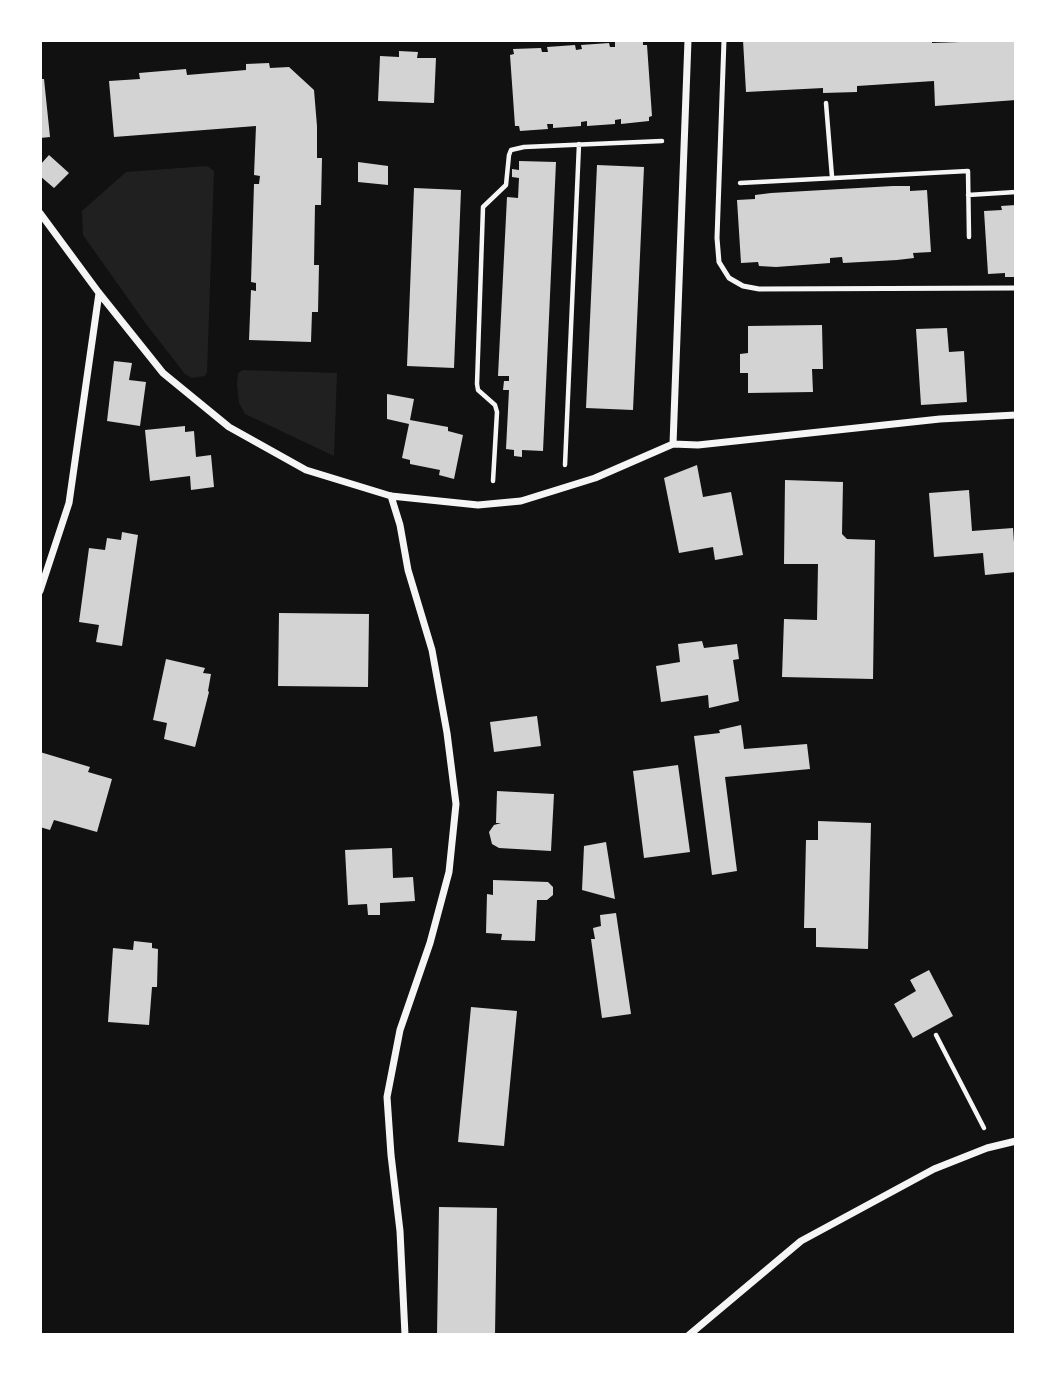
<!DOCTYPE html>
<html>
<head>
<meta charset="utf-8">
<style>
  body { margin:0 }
  #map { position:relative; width:1056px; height:1375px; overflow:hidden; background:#111; font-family:Manrope,sans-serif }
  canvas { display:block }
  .frame { position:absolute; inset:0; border:42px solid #fff; pointer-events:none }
</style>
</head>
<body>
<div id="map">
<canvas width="1056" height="1375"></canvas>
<div class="frame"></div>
</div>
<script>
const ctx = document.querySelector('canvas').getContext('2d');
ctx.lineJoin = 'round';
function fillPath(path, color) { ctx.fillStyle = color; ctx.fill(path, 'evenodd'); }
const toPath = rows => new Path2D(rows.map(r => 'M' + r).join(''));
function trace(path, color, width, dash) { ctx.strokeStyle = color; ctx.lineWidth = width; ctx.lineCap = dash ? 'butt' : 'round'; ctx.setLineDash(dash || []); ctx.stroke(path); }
fillPath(toPath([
  [207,166,214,171,207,372,205,376,192,378,185,374,146,324,83,235,82,211,126,172],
  [243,370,337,373,334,456,245,414,239,403,237,385,238,373]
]), '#202020');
fillPath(toPath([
  [643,40,643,45,647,45,652,116,649,117,649,121,621,124,621,119,615,120,615,124,587,126,587,121,581,122,581,126,553,128,553,124,547,124,548,129,520,131,519,126,515,126,510,55,514,54,513,49,541,48,542,52,548,52,547,47,575,45,576,50,582,49,581,45,609,43,610,47,615,47,615,42],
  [743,40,932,40,932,43,1016,40,1016,100,935,106,934,81,857,86,857,92,823,93,823,88,746,92],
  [399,51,418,52,417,58,436,58,434,103,378,101,380,56,399,57],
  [269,63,270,68,289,67,314,90,317,126,317,158,322,158,321,205,315,205,314,265,319,265,318,312,312,312,311,342,249,340,251,290,256,291,256,283,251,282,254,184,259,184,260,176,254,175,256,126,114,137,109,81,140,79,139,73,186,69,187,75,246,70,246,64],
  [40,79,44,79,50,137,40,138],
  [49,155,69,173,54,188,40,176,40,165],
  [519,161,556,162,543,451,522,450,522,457,514,456,514,450,506,449,509,390,503,390,504,381,509,381,509,376,498,376,507,197,518,198,519,178,512,177,512,169,519,170],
  [358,162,388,166,388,185,358,182],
  [597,165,644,167,633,410,586,408],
  [893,186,910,186,910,191,927,190,931,252,913,253,914,258,897,260,843,263,842,257,830,258,830,263,776,267,759,266,758,262,741,263,737,200,755,199,755,195,771,193],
  [414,188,461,190,454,368,407,366],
  [1016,205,1016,277,1005,277,1005,273,988,274,984,211,1002,210,1001,206],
  [822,325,823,369,812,369,813,392,748,393,748,373,740,373,740,354,748,353,748,326],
  [947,328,949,352,964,351,967,402,921,405,916,329],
  [114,361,132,363,129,380,146,382,140,426,107,421],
  [387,394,414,399,410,420,448,427,448,431,463,435,454,479,439,475,440,470,410,464,410,460,402,458,409,424,387,419],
  [185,426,185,432,194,431,196,457,211,455,214,487,191,490,190,476,150,481,145,430],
  [697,465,703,497,731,492,743,555,715,560,713,547,679,553,664,478],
  [785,480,843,482,842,534,847,539,875,540,873,679,782,677,784,619,817,620,818,564,784,564],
  [969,490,972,531,1013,528,1016,572,985,575,983,553,934,557,929,493],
  [122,532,138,535,122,646,96,642,99,625,79,622,89,548,105,550,107,538,121,540],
  [279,613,369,614,368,687,278,686],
  [702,641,704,648,737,644,739,659,733,660,739,701,709,708,708,695,661,702,656,666,680,662,678,644],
  [166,659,205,668,203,673,211,674,208,691,209,692,195,747,164,739,167,723,153,720],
  [537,716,541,746,494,752,490,722],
  [741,725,744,749,807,744,810,769,725,777,737,871,712,875,694,736,720,733,719,730],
  [40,752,90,767,88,772,112,779,97,832,54,820,50,830,40,827],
  [678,765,690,852,644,858,633,771],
  [497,791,554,794,551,851,499,848,492,844,489,832,494,825,501,823,496,823],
  [818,821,871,823,868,949,816,947,816,928,804,928,806,840,818,840],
  [606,842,615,899,582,890,584,846],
  [392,848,393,878,413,877,415,901,380,903,380,915,368,915,367,904,348,905,345,850],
  [493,880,548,882,553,887,553,895,547,900,537,900,535,941,501,940,502,934,486,933,487,894,493,895],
  [616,913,631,1014,602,1018,591,939,595,939,593,928,601,926,600,915],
  [134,941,152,943,152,948,158,949,157,987,152,987,149,1025,108,1022,113,948,133,950],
  [929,970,953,1016,913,1038,894,1004,916,991,910,980],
  [471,1007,517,1011,504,1146,458,1142],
  [439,1207,497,1208,495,1335,437,1335]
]), '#d3d3d3');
trace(toPath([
  [826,103,832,177],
  [740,183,968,171,969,237],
  [968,195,1016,192],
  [565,465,579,144],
  [493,481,497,412,495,405,478,390,477,384,483,207,506,185,509,155,511,150,524,147,662,141],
  [936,1035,984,1128]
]), '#f5f5f5', 4.5);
trace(toPath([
  [724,40,717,238,719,262,729,278,743,286,759,289,1016,288]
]), '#f5f5f5', 5);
trace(toPath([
  [40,213,99,293,163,373,229,427,306,470,391,496,478,505,521,501,595,478,673,444,698,445,940,419,1016,415],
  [673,444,688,40],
  [391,496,400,525,408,570,432,650,447,733,456,804,449,872,430,943,400,1030,387,1097,391,1155,400,1231,405,1335],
  [40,591,69,503,99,293],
  [689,1335,801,1241,934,1169,987,1148,1016,1141]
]), '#f5f5f5', 7);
</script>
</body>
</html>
